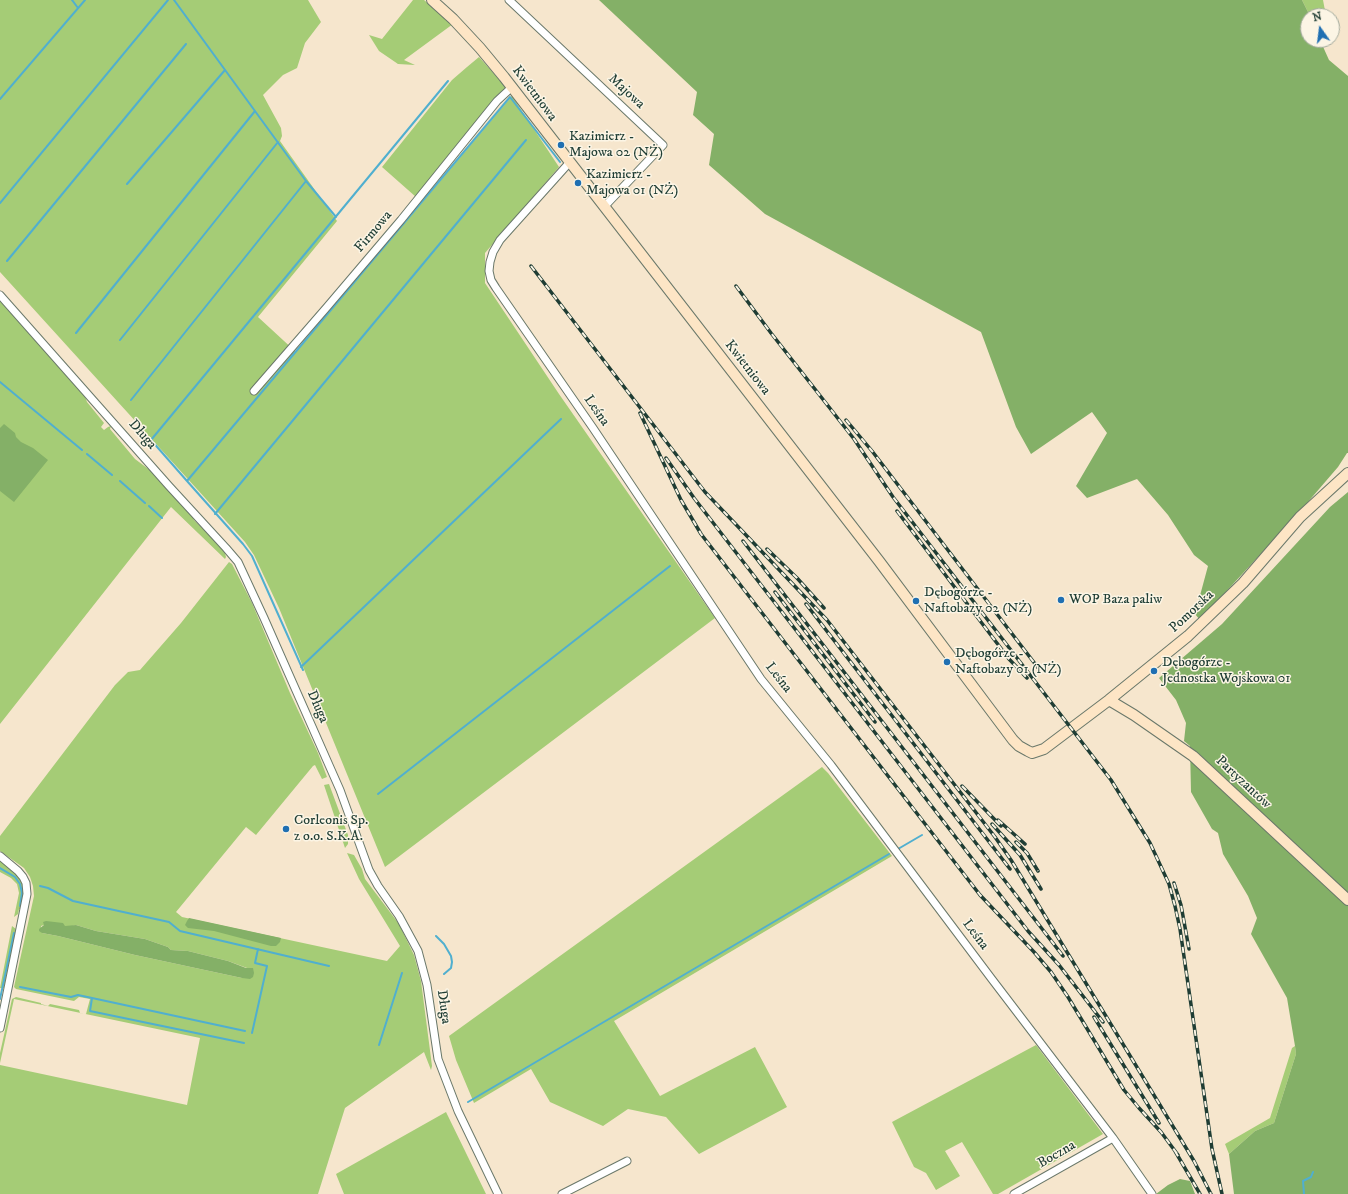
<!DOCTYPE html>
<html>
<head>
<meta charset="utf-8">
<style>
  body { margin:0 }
  #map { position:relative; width:1348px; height:1194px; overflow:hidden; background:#f6e6cd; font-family:"IM FELL DW Pica",serif }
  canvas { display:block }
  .north { position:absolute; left:1300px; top:8px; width:40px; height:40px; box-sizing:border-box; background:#fcf5e5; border:1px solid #a4ab9e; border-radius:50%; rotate:346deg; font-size:11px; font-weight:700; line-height:16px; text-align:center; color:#1f3d34 }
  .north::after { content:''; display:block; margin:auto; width:14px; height:18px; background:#1f6fb2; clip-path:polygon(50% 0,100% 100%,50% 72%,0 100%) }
</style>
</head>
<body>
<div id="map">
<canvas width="1348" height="1194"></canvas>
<div class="north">N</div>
</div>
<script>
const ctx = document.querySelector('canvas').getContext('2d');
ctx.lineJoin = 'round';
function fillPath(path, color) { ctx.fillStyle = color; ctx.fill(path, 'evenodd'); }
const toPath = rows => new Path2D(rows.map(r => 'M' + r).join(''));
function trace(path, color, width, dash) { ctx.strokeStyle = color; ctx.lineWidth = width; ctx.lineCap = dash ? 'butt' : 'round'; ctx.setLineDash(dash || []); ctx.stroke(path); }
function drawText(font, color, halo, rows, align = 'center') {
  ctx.font = font + ' "IM FELL DW Pica",serif'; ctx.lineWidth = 3; ctx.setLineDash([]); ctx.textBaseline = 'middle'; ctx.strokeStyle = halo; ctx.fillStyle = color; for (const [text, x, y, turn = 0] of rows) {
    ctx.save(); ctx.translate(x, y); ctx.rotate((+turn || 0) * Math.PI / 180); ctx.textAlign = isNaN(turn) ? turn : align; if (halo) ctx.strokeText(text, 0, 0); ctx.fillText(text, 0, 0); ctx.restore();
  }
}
fillPath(toPath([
  [0,0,308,0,321,22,305,43,297,68,283,75,263,95,281,128,282,136,280,141,337,221,258,317,296,352,512,96,559,167,485,253,485,283,559,394,715,618,385,867,279,608,254,555,245,542,0,272],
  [413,0,424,0,453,24,404,60,415,65,398,64,379,51,369,35,382,39],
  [1302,0,1323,0,1326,16,1310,16],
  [479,57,506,87,416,197,382,167,452,80,467,67],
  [0,299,84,393,87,402,104,423,101,427,104,430,108,427,111,426,110,429,135,459,151,471,191,513,194,520,205,531,213,537,224,550,226,557,225,559,171,507,0,724],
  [229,562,232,564,252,603,290,693,318,753,327,777,322,779,315,765,313,766,256,835,246,827,176,912,182,917,387,961,400,946,359,879,347,853,354,855,362,869,365,879,399,924,414,955,421,981,432,1066,431,1070,424,1052,345,1108,318,1194,0,1194,0,1065,187,1105,200,1038,14,999,0,1063,0,1053,12,999,16,997,41,1003,41,1004,48,1006,50,1004,79,1010,80,1013,86,1014,90,999,79,997,74,1001,16,989,14,987,34,896,33,886,30,877,24,868,0,851,0,836,115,685,128,672,140,670,181,623],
  [44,925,69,927,76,925,96,931,145,939,168,947,171,950,188,951,228,961,247,968,253,968,242,978,135,955,58,936,42,933,41,926],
  [822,767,828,773,892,856,614,1021,660,1096,755,1047,787,1107,699,1154,666,1117,628,1109,603,1126,550,1102,531,1069,474,1103,456,1060,449,1036],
  [329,784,348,835,348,844,345,848,324,785],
  [0,860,13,871,21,880,24,887,24,893,22,909,19,909,18,914,14,917,19,893,17,884,11,878,0,872],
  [12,926,16,929,4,988,0,988],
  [1036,1045,1103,1134,998,1194,993,1194,962,1142,945,1151,960,1176,936,1190,926,1173,914,1167,892,1122],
  [1295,1046,1296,1054,1274,1123,1255,1131,1229,1154,1225,1144,1270,1118,1292,1048],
  [446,1112,486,1194,344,1194,336,1174]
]), '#a5cc76');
fillPath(toPath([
  [599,0,1302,0,1310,16,1308,16,1308,40,1320,40,1329,60,1348,76,1348,453,1347,453,1338,467,1301,510,1200,620,1195,614,1208,566,1194,555,1168,515,1137,479,1087,498,1076,486,1107,433,1092,412,1031,454,1016,427,981,332,765,214,709,165,714,134,693,115,697,92],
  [4,424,15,433,16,437,21,442,33,448,48,460,14,502,0,491,0,428],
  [1348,492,1348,1194,1234,1194,1229,1154,1255,1131,1274,1123,1296,1054,1295,1046,1287,998,1251,934,1257,918,1248,896,1223,854,1218,833,1212,829,1191,792,1190,746,1184,741,1186,723,1176,700,1159,678,1222,624,1330,507],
  [189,918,281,938,280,942,276,946,271,946,214,931,188,928,185,925,187,921],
  [46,921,63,923,65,926,76,925,96,931,145,939,168,947,171,950,188,951,228,961,246,968,253,968,254,973,253,977,250,979,242,978,135,955,58,936,42,933,39,931,39,929,44,925,43,922],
  [1180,1179,1190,1181,1195,1194,1156,1194,1168,1185]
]), '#84b067');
trace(toPath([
  [72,0,78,8],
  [174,0,306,181,336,217],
  [448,81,151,440,187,481,510,97,560,162],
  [0,99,85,0],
  [127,184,225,70],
  [0,203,168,0],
  [7,261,186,44],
  [76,333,255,111],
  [120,340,278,142],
  [0,382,82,450],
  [131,400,306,181],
  [87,454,112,475],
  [120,481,145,503],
  [187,481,243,544,252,556,303,670],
  [149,506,162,518],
  [215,514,526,140],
  [301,667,561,419],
  [378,794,670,566],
  [898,849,922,835],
  [0,868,15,877,20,884,22,893,20,906],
  [40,886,48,888,73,901,169,922,180,931,329,966],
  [436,936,444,944,451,956,452,962,451,968,444,974],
  [20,987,71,997,78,995,92,998,90,1011,244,1043],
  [92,998,245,1031],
  [0,999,14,933],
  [252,1033,267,966,255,963,258,949],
  [379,1045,402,973],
  [468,1102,889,854],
  [1304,1194,1303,1181,1311,1177,1313,1172]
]), '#50afcf', 2);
const street = toPath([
  [509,0,663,145,604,207],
  [569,163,500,240,493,252,490,262,489,271,491,280,496,288,593,428,761,679,831,765,991,978,1113,1138,1152,1194],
  [0,295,169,486,226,548,238,562,264,618,340,790,369,870,378,886,399,916,418,951,427,985,438,1059,458,1111,498,1194],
  [254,391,327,307,401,220,497,101,511,88],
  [0,856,18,871,23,877,26,883,27,894,0,1028],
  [562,1194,627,1161],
  [1014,1194,1113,1138]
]);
const secondary = toPath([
  [432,0,453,19,480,48,504,77,879,561,1013,740,1019,746,1028,751,1032,753,1044,749,1109,700,1188,636,1243,583,1300,517,1348,473],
  [1109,700,1134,715,1193,756,1348,900]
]);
trace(street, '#6a786a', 9);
trace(secondary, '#6a786a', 12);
trace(street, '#fff', 7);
trace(secondary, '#fde5c5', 10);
const rail = toPath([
  [531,266,705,492,827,620,995,837,1011,860,1194,1161,1211,1194],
  [736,286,771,333,854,439,893,497,1111,780,1150,843,1169,884,1175,906,1180,929,1212,1149,1222,1194],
  [640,413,681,500,701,534,980,895,1034,952,1051,972,1068,997,1124,1090,1139,1108,1161,1132,1178,1155],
  [846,420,872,451,1039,669],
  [666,458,694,498,1028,931,1059,965,1103,1022],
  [897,511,1009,659,1027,678],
  [743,541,1063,956],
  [767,549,797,578,824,608],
  [775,592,875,722],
  [806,604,1010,869],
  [962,786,1001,826],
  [998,820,1025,844],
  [992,824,1020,855,1041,889],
  [1016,842,1027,853,1038,871],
  [1174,883,1181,905,1189,949],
  [1094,1017,1159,1123],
  [1175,1151,1200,1194]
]);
trace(rail, '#1f3d34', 3.5);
trace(rail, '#fcf5e5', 2, [6]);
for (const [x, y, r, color] of [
  [561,145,4,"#1f6fb2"],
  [578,183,4,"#1f6fb2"],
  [1061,600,4,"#1f6fb2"],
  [916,601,4,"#1f6fb2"],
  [947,662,4,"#1f6fb2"],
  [1154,671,4,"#1f6fb2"],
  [286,829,4,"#1f6fb2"]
]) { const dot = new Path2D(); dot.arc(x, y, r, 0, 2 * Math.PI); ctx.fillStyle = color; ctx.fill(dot); trace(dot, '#fcf5e5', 1.5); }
drawText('14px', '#1f3d34', '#fcf5e5', [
  ["Majowa",626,92,43],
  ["Kwietniowa",534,94,53],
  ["Firmowa",374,232,-50],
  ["Kwietniowa",747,368,52],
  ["Leśna",596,411,55],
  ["Długa",142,435,49],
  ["Pomorska",1192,612,-43],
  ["Leśna",778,678,52],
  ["Długa",317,707,66],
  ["Partyzantów",1243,783,43],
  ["Leśna",975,935,53],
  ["Długa",443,1007,82],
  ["Boczna",1057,1155,-30]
]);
drawText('14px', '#1f3d34', '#fcf5e5', [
  ["Kazimierz -",569,137],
  ["Majowa 02 (NŻ)",569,153],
  ["Kazimierz -",586,175],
  ["Majowa 01 (NŻ)",586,191],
  ["Dębogórze -",924,593],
  ["Naftobazy 02 (NŻ)",924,609],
  ["WOP Baza paliw",1069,600],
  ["Dębogórze -",955,654],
  ["Naftobazy 01 (NŻ)",955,670],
  ["Dębogórze -",1162,663],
  ["Jednostka Wojskowa 01",1162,679],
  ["Corleonis Sp.",294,821],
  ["z o.o. S.K.A.",294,837]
], 'left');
</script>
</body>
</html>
